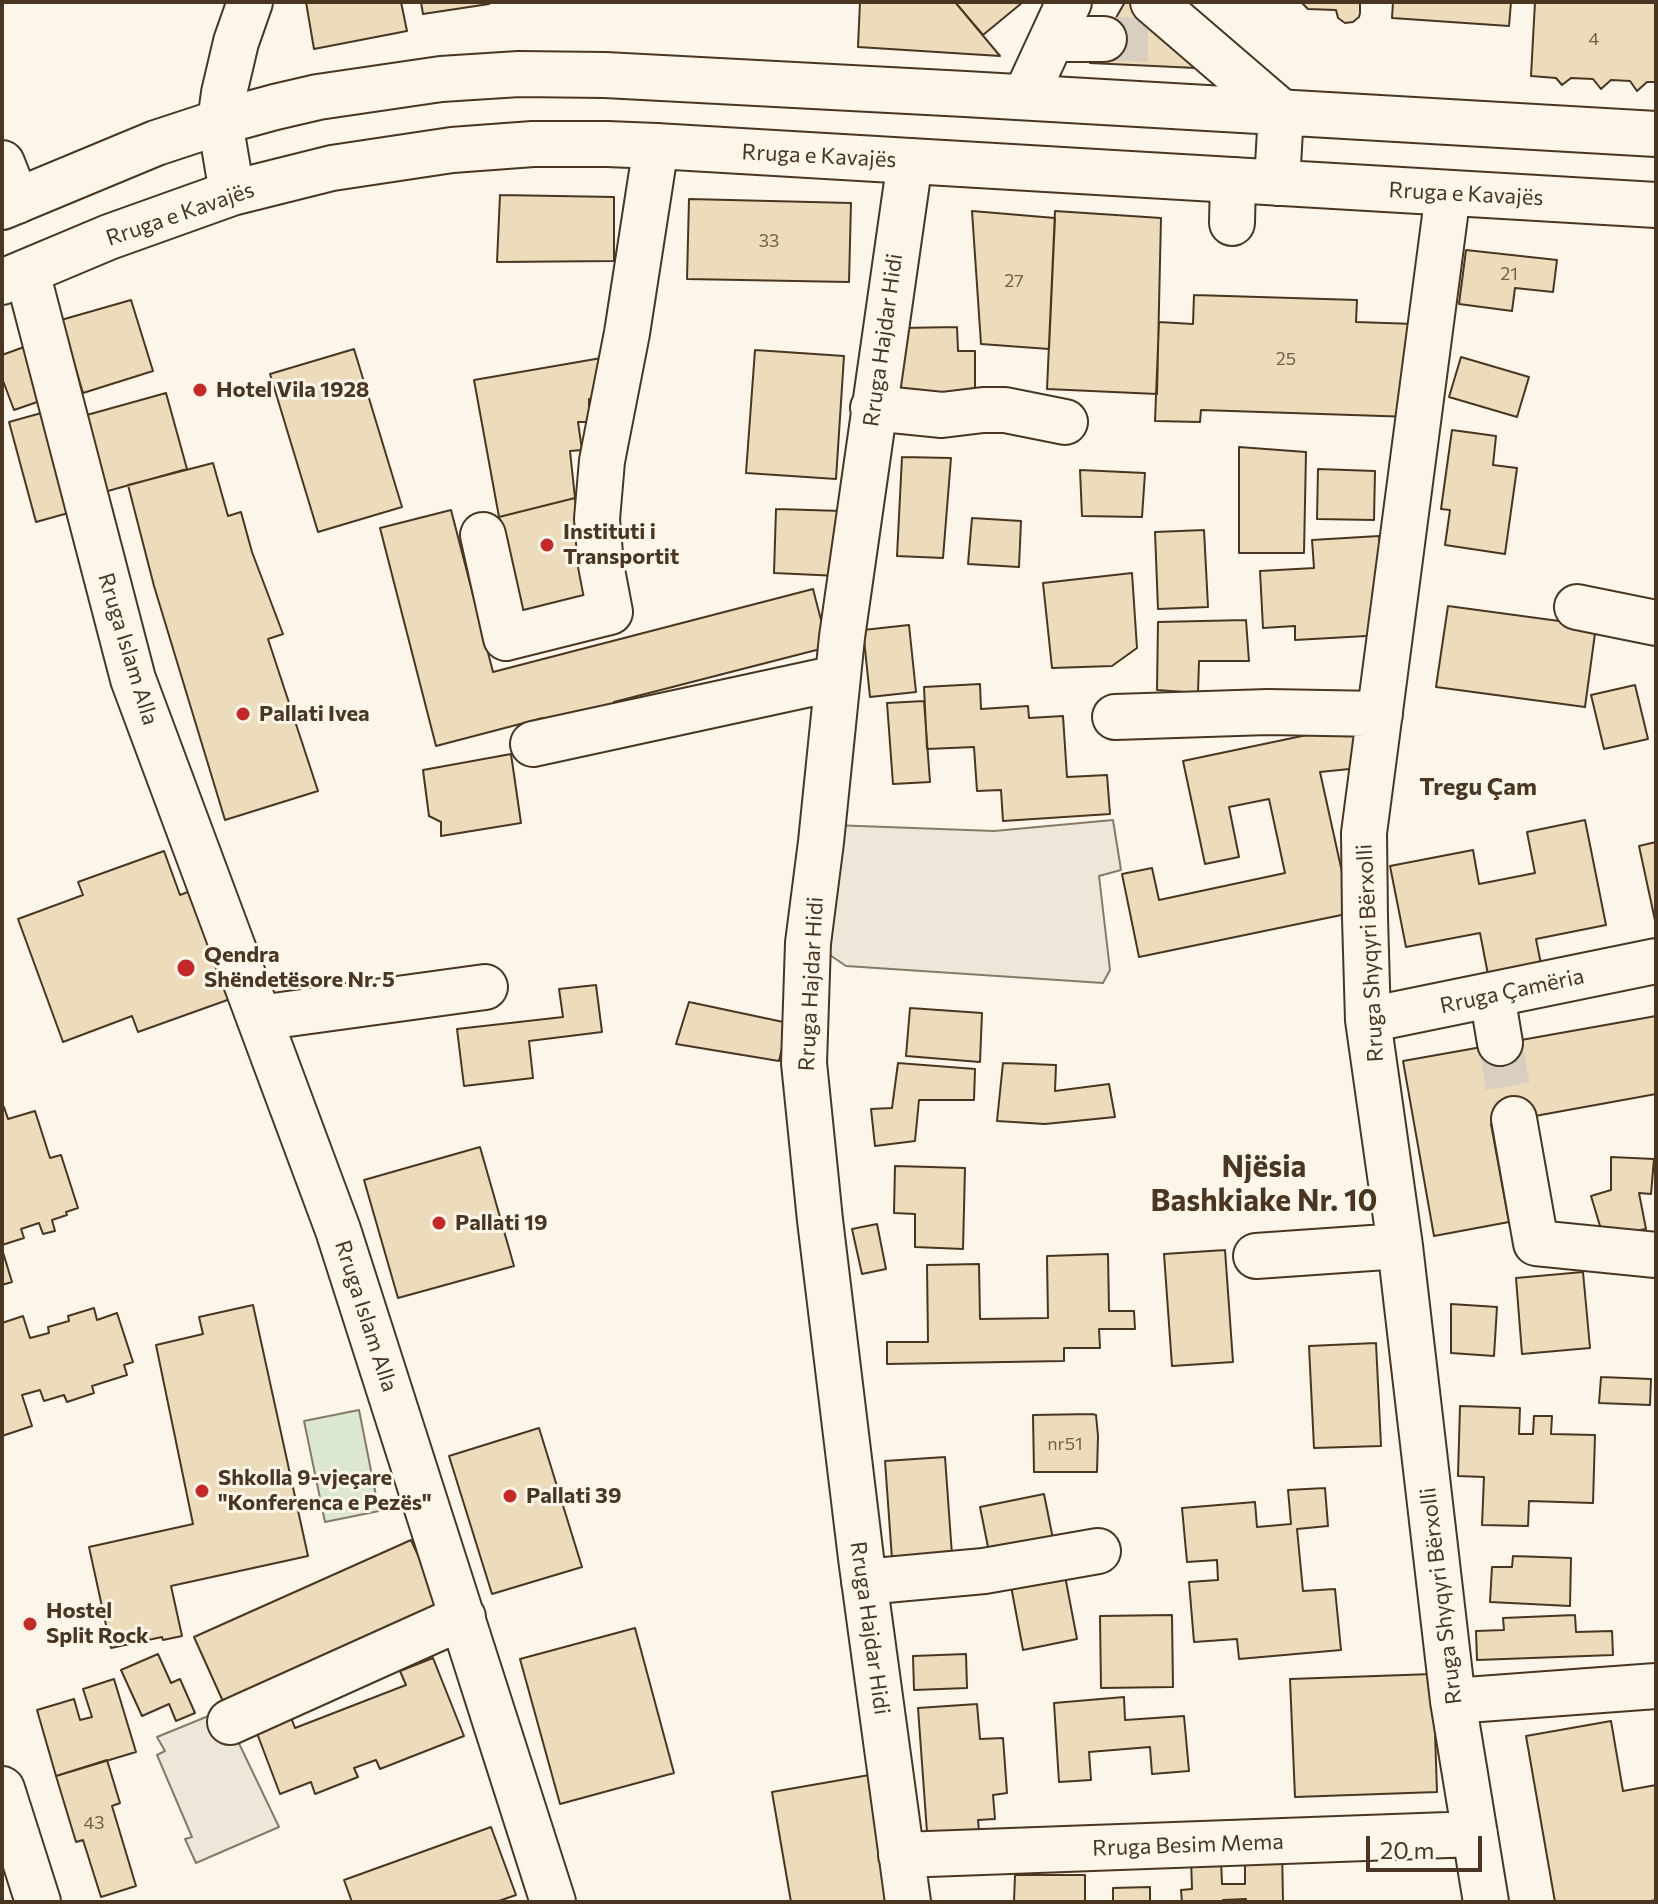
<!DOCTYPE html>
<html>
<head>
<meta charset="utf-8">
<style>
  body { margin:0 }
  #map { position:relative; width:1658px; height:1904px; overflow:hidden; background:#fbf6e9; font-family:Commissioner,sans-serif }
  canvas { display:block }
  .frame { position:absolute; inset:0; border:4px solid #4a3520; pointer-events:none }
  .scale { position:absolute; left:1366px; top:1836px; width:116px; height:36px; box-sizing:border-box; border:4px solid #4a3520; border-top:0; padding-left:10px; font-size:24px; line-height:28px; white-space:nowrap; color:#4a3520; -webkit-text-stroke:6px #fbf6e9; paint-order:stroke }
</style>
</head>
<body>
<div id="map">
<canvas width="1658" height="1904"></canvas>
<div class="frame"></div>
<div class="scale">20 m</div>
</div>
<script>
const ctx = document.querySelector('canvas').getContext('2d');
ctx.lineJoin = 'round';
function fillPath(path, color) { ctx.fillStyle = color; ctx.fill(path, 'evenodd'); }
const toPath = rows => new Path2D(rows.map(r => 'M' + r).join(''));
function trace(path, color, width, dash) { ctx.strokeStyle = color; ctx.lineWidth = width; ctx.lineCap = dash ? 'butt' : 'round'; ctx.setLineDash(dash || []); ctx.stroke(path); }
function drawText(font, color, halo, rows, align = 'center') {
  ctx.font = font + ' Commissioner,sans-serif'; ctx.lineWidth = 6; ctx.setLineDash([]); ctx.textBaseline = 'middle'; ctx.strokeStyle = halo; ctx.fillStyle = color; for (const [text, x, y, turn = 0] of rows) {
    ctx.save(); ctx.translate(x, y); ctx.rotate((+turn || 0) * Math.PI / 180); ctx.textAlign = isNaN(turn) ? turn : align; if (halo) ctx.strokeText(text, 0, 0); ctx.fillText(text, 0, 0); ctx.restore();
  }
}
const green = toPath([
  [359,1410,379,1511,325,1522,304,1421,359,1410]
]);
fillPath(green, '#dce7d0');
trace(green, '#887966', 2);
const parking = toPath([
  [1113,820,1121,870,1099,876,1110,970,1103,983,846,966,824,951,832,825,994,831,1113,820],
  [223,1710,279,1827,196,1863,185,1839,192,1837,157,1755,165,1751,157,1737,223,1710]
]);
fillPath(parking, '#ede7d9');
trace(parking, '#887966', 2);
const building = toPath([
  [306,2,401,2,407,31,314,49,306,2],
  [421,2,489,2,489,4,423,14,421,2],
  [860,2,955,2,1000,56,858,47,860,2],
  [955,2,1023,2,983,35,955,2],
  [1125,2,1130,2,1196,68,1090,63,1125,2],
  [1301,2,1360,2,1360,13,1359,17,1353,22,1345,23,1338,18,1336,10,1308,9,1301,2],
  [1393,2,1511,2,1509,26,1392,18,1393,2],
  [1535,2,1656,2,1656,82,1647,82,1637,91,1630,81,1611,80,1601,89,1593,79,1571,78,1562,85,1556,78,1531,76,1535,2],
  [500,195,614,197,614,261,497,262,500,195],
  [689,199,851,203,849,282,687,279,689,199],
  [972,211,1055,218,1049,349,981,344,972,211],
  [1055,211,1161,218,1157,394,1047,389,1055,211],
  [1466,250,1557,260,1553,292,1515,288,1512,311,1459,304,1466,250],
  [1194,295,1357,300,1356,322,1415,324,1412,417,1201,410,1200,422,1155,421,1159,322,1193,324,1194,295],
  [131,300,153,371,83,393,61,320,131,300],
  [957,327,958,351,975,351,975,400,901,401,900,328,957,327],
  [24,347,43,400,14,410,2,378,2,355,24,347],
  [354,349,402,507,318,532,270,374,354,349],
  [755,350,844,356,836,479,746,473,755,350],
  [607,357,607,398,589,399,589,422,578,422,582,450,570,451,575,498,499,517,474,380,607,357],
  [1461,357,1529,377,1517,417,1449,397,1461,357],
  [166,393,187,469,97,494,76,418,166,393],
  [45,412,72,512,36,522,9,422,45,412],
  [1452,430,1496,436,1493,465,1517,468,1505,554,1445,545,1450,510,1441,509,1452,430],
  [1239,447,1306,452,1304,553,1239,553,1239,447],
  [902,457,951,458,943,558,897,556,902,457],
  [213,463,228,516,241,512,252,552,283,634,268,639,318,791,225,820,154,586,128,485,213,463],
  [1318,469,1375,471,1374,520,1317,519,1318,469],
  [1080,470,1145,473,1142,517,1082,516,1080,470],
  [575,498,587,598,519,615,499,517,575,498],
  [776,509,842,511,839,576,774,573,776,509],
  [451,510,493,672,813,589,828,647,614,702,618,718,547,736,543,718,436,746,380,528,451,510],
  [972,518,1021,521,1019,567,968,564,972,518],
  [1204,530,1208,607,1158,609,1155,532,1204,530],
  [1379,536,1384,635,1295,640,1295,626,1263,628,1260,571,1314,568,1312,540,1379,536],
  [1132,573,1137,648,1112,666,1052,668,1043,583,1132,573],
  [1448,606,1596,626,1585,707,1436,687,1448,606],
  [1246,620,1249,661,1199,661,1198,693,1157,690,1158,622,1246,620],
  [909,625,916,692,870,697,863,630,909,625],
  [980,684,981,709,1028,706,1029,718,1063,716,1067,777,1107,775,1110,814,1003,821,1001,790,977,791,974,747,927,749,924,687,980,684],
  [1635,685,1648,739,1604,749,1591,695,1635,685],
  [924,701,930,782,893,784,887,703,924,701],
  [1321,732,1370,736,1369,767,1320,772,1351,913,1139,957,1122,874,1152,868,1159,900,1285,873,1269,799,1229,807,1239,857,1205,864,1183,761,1321,732],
  [511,754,521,823,441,836,441,822,429,816,423,770,511,754],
  [1585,820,1606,925,1536,939,1543,974,1490,985,1480,933,1406,947,1390,866,1473,850,1479,884,1535,873,1527,832,1585,820],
  [1656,842,1656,925,1639,846,1656,842],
  [164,851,180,895,193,890,233,998,138,1032,132,1016,63,1042,18,919,83,895,78,882,164,851],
  [596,985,602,1032,529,1041,533,1078,464,1086,457,1029,563,1017,559,989,596,985],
  [689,1002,788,1023,779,1061,676,1044,689,1002],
  [910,1008,982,1013,980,1062,906,1056,910,1008],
  [1656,1016,1656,1094,1491,1124,1509,1222,1434,1236,1403,1061,1656,1016],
  [898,1063,975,1069,974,1100,919,1100,915,1141,875,1146,871,1109,892,1108,898,1063],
  [1003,1063,1056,1065,1055,1091,1109,1084,1115,1117,1045,1124,997,1121,1003,1063],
  [4,1107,8,1119,35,1111,50,1158,61,1155,78,1208,66,1212,67,1215,52,1220,55,1231,43,1234,39,1223,21,1229,24,1238,2,1245,2,1108,4,1107],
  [480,1147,514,1266,398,1298,364,1180,480,1147],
  [1611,1157,1654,1159,1651,1194,1639,1193,1646,1229,1603,1236,1591,1196,1611,1190,1611,1157],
  [895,1166,965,1168,963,1249,915,1247,915,1214,894,1213,895,1166],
  [877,1224,886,1269,862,1274,852,1229,877,1224],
  [2,1249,12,1282,2,1285,2,1249],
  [1225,1250,1233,1362,1172,1366,1164,1254,1225,1250],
  [1108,1254,1109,1311,1134,1311,1135,1329,1099,1329,1100,1348,1064,1348,1064,1361,887,1364,887,1342,928,1342,927,1265,979,1264,980,1319,1048,1318,1047,1256,1108,1254],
  [1583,1272,1590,1348,1522,1354,1516,1278,1583,1272],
  [1451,1304,1497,1307,1494,1356,1451,1353,1451,1304],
  [253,1305,308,1556,171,1586,182,1636,163,1640,162,1637,111,1648,89,1547,193,1524,156,1345,203,1334,199,1317,253,1305],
  [94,1308,97,1320,117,1313,133,1362,124,1365,127,1375,92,1386,94,1393,67,1402,64,1395,44,1401,40,1390,22,1395,32,1426,2,1436,2,1323,23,1316,30,1338,49,1333,48,1327,69,1321,68,1316,94,1308],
  [1376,1343,1381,1446,1314,1448,1309,1346,1376,1343],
  [1601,1377,1651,1379,1650,1405,1599,1403,1601,1377],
  [1460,1406,1520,1408,1519,1434,1533,1434,1534,1416,1552,1416,1551,1434,1595,1435,1593,1503,1529,1501,1528,1526,1482,1525,1484,1477,1458,1476,1460,1406],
  [1092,1414,1096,1415,1098,1436,1097,1472,1034,1472,1033,1415,1092,1414],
  [539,1428,582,1567,492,1594,449,1456,539,1428],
  [945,1457,953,1569,893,1573,885,1461,945,1457],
  [1325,1488,1328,1526,1297,1529,1303,1591,1335,1589,1341,1650,1239,1659,1237,1639,1194,1642,1189,1582,1218,1580,1217,1560,1187,1562,1182,1508,1255,1502,1257,1527,1291,1524,1288,1490,1325,1488],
  [1044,1494,1055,1549,991,1562,980,1507,1044,1494],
  [411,1540,443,1610,226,1708,194,1637,411,1540],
  [1513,1556,1571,1558,1570,1606,1490,1602,1492,1567,1512,1567,1513,1556],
  [1065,1576,1077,1639,1023,1650,1011,1586,1065,1576],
  [1172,1615,1173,1687,1101,1688,1100,1616,1172,1615],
  [1575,1615,1576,1632,1612,1631,1613,1655,1477,1660,1476,1631,1504,1630,1503,1618,1575,1615],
  [635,1628,674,1773,560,1804,520,1659,635,1628],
  [158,1654,171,1683,180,1679,195,1713,176,1721,169,1704,142,1716,121,1670,158,1654],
  [966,1654,967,1688,914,1690,913,1656,966,1654],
  [433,1658,464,1736,380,1769,376,1760,354,1768,358,1777,315,1794,311,1782,280,1794,252,1720,287,1707,295,1728,406,1685,400,1671,433,1658],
  [1433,1674,1437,1792,1295,1797,1290,1679,1433,1674],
  [114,1679,136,1752,56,1776,37,1710,74,1699,80,1720,92,1717,83,1689,114,1679],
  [1124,1697,1125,1720,1184,1716,1189,1771,1152,1774,1150,1747,1089,1752,1091,1780,1059,1782,1054,1703,1124,1697],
  [977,1704,980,1739,1003,1738,1007,1793,993,1795,995,1819,978,1820,980,1842,928,1846,918,1708,977,1704],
  [1611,1721,1623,1791,1656,1785,1656,1900,1645,1902,1555,1902,1526,1736,1611,1721],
  [107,1760,120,1803,112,1806,136,1886,101,1897,83,1840,76,1842,56,1776,107,1760],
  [875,1774,898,1902,791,1902,772,1792,875,1774],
  [491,1827,516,1895,496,1902,352,1902,344,1880,491,1827],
  [1282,1848,1283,1902,1246,1902,1246,1899,1223,1900,1223,1902,1182,1902,1181,1890,1192,1889,1191,1859,1221,1859,1222,1884,1245,1884,1245,1849,1282,1848],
  [1015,1875,1085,1875,1085,1902,1014,1902,1015,1875],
  [1150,1887,1150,1902,1113,1902,1113,1888,1150,1887]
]);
fillPath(building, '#ecdcbc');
trace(building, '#4a3520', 2);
trace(toPath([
  [1104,39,1168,40],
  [1500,1043,1514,1119]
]), '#d8cfc1', 44, [44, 22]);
const minor = toPath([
  [1153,2,1281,112],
  [1052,39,1104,39],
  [1025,97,1069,2],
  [220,122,224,93,236,42,250,2],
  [2,163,17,201],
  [1448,193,1364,833,1365,918,1368,1020,1400,1246,1453,1701,1486,1902],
  [1232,223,1233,180],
  [27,272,133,679,338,1230,553,1902],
  [873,408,942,415,983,410,1005,410,1065,422],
  [483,535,506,638,610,612,601,565,597,519,602,461,627,333,656,146],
  [1577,607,1656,623],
  [1115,717,1268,712,1380,714],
  [533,744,837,678],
  [1492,995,1500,1043],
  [259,1018,485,987],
  [1368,1020,1656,961],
  [1514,1119,1536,1243,1656,1255],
  [1256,1256,1400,1246],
  [864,1582,984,1571,1098,1551],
  [1453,1701,1656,1686],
  [230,1722,463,1617],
  [2,1789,38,1902],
  [901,1855,1475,1834],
  [908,1902,861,1558,820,1220,804,1063,808,943,821,842,842,637,910,161]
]);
const major = toPath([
  [220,122,232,193],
  [1277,183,1281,112],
  [2,207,156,143,220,122,275,107,318,97,441,79,519,74,605,75,965,94,1656,134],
  [2,282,109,237,232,193,332,168,452,150,533,144,607,144,656,146,1656,205]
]);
trace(minor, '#4a3520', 48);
trace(major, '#4a3520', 48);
trace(minor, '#fbf6e9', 44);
trace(major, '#fbf6e9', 44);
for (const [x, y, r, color] of [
  [200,390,8,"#c62828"],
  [547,545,8,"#c62828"],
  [243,714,8,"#c62828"],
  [186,968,10,"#c62828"],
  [439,1223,8,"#c62828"],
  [202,1491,8,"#c62828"],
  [510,1496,8,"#c62828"],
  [30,1624,8,"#c62828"]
]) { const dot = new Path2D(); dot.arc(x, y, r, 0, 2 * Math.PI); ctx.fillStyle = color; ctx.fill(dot); trace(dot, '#fbf6e9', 3); }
drawText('18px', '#725f47', null, [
  ["4",1594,39],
  ["33",769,241],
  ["21",1509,274],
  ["27",1014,281],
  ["25",1286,359],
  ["nr51",1065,1444],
  ["43",94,1823]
]);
drawText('22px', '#4a3520', '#fbf6e9', [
  ["Rruga e Kavajës",819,156,3],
  ["Rruga e Kavajës",1466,194,3],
  ["Rruga e Kavajës",180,214,-19],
  ["Rruga Hajdar Hidi",883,340,-82],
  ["Rruga Islam Alla",128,649,73],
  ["Rruga Shyqyri Bërxolli",1370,953,-93],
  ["Rruga Hajdar Hidi",811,984,-87],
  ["Rruga Çamëria",1512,991,-12],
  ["Rruga Islam Alla",366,1316,72],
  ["Rruga Shyqyri Bërxolli",1441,1596,-97],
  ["Rruga Hajdar Hidi",870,1628,82],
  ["Rruga Besim Mema",1188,1845,-2]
]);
drawText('bold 22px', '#4a3520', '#fbf6e9', [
  ["Hotel Vila 1928",216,390],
  ["Instituti i",563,532],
  ["Transportit",563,557],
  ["Pallati Ivea",259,714],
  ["Qendra",204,955],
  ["Shëndetësore Nr. 5",204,980],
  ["Pallati 19",455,1223],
  ["Shkolla 9-vjeçare",218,1478],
  ["\"Konferenca e Pezës\"",218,1503],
  ["Pallati 39",526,1496],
  ["Hostel",46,1611],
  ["Split Rock",46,1636]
], 'left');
drawText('bold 24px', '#4a3520', '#fbf6e9', [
  ["Tregu Çam",1478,787]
]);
drawText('bold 30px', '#4a3520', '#fbf6e9', [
  ["Njësia",1264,1167],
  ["Bashkiake Nr. 10",1264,1201]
]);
</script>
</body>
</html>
